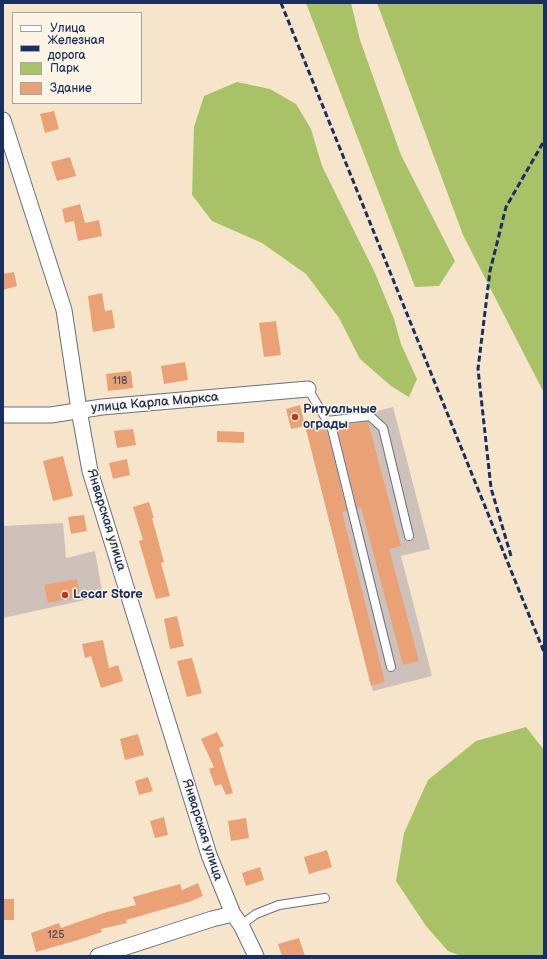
<!DOCTYPE html>
<html>
<head>
<meta charset="utf-8">
<style>
  body { margin:0 }
  #map { position:relative; width:547px; height:959px; overflow:hidden; background:#f6e5cb; font-family:"Balsamiq Sans",sans-serif }
  canvas { display:block }
  .frame { position:absolute; inset:0; border:4px solid #1b2f5e; pointer-events:none }
  .legend { position:absolute; left:12px; top:12px; width:130px; height:92px; box-sizing:border-box; background:#fcf5e5; border:1px solid #a2a6af; margin:0; padding:5px 7px; list-style:none; font-size:12px; color:#1b2f5e }
  .legend li { display:flex; align-items:center; gap:8px; height:20px }
  .legend b { width:20px; border:1px solid #a2a6af }
</style>
</head>
<body>
<div id="map">
<canvas width="547" height="959"></canvas>
<div class="frame"></div>
<ul class="legend">
<li><b style="height:5px;background:#fff"></b>Улица</li>
<li><b style="height:5px;background:#1b2f5e"></b>Железная дорога</li>
<li><b style="height:11px;background:#a9c268"></b>Парк</li>
<li><b style="height:11px;background:#e9a175"></b>Здание</li>
</ul>
</div>
<script>
const ctx = document.querySelector('canvas').getContext('2d');
ctx.lineJoin = 'round';
function fillPath(path, color) { ctx.fillStyle = color; ctx.fill(path, 'evenodd'); }
const toPath = rows => new Path2D(rows.map(r => 'M' + r).join(''));
function trace(path, color, width, dash) { ctx.strokeStyle = color; ctx.lineWidth = width; ctx.lineCap = dash ? 'butt' : 'round'; ctx.setLineDash(dash || []); ctx.stroke(path); }
function drawText(font, color, halo, rows, align = 'center') {
  ctx.font = font + ' "Balsamiq Sans",sans-serif'; ctx.lineWidth = 3; ctx.setLineDash([]); ctx.textBaseline = 'middle'; ctx.strokeStyle = halo; ctx.fillStyle = color; for (const [text, x, y, turn = 0] of rows) {
    ctx.save(); ctx.translate(x, y); ctx.rotate((+turn || 0) * Math.PI / 180); ctx.textAlign = isNaN(turn) ? turn : align; if (halo) ctx.strokeText(text, 0, 0); ctx.fillText(text, 0, 0); ctx.restore();
  }
}
fillPath(toPath([
  [393,407,430,549,401,556,432,676,373,691,306,429],
  [63,523,66,558,95,551,103,596,3,618,3,526]
]), '#cec1ba');
fillPath(toPath([
  [306,3,351,3,360,40,401,155,455,261,439,286,415,287],
  [377,3,544,3,544,393,463,235],
  [237,82,270,89,296,104,311,129,322,166,375,273,394,319,401,344,417,379,409,397,391,386,360,359,339,318,306,274,262,243,212,221,192,195,194,127,204,96],
  [526,727,544,750,544,956,461,956,448,951,426,926,396,881,404,833,428,780,476,741]
]), '#a9c268');
fillPath(toPath([
  [54,111,59,129,45,133,40,114],
  [70,157,76,176,57,181,51,162],
  [80,204,85,223,99,220,102,236,78,241,74,221,65,223,62,209],
  [14,272,17,286,3,290,3,274],
  [102,293,105,311,112,310,115,328,93,332,88,296],
  [276,321,281,355,264,357,259,323],
  [185,362,188,380,164,384,161,366],
  [131,371,133,388,108,391,106,374],
  [300,405,305,426,291,429,286,409],
  [368,422,401,546,389,549,419,661,403,665,361,507,357,508,337,427,351,424],
  [320,426,321,431,326,430,327,431,347,511,342,512,385,682,371,686,306,429],
  [133,429,136,445,117,448,114,431],
  [217,431,244,432,244,443,217,442],
  [63,456,73,496,53,501,43,461],
  [127,459,130,475,113,479,109,463],
  [149,502,154,518,152,518,164,562,161,563,170,596,156,599,139,541,143,540,133,507],
  [84,515,87,531,71,534,68,517],
  [77,579,80,597,48,603,44,585],
  [177,616,184,646,170,649,164,619],
  [103,640,109,668,118,665,123,681,101,688,91,656,85,658,82,644],
  [192,658,202,693,187,697,177,661],
  [217,732,224,746,219,748,233,793,226,795,221,784,215,786,209,769,214,767,201,739],
  [138,734,144,755,125,760,120,739],
  [148,777,153,791,139,795,135,781],
  [164,817,168,835,155,838,150,821],
  [246,818,249,838,231,841,228,821],
  [327,850,332,867,309,874,304,857],
  [260,867,264,880,246,886,242,873],
  [198,883,203,896,189,902,126,920,127,923,101,929,102,932,78,940,36,952,31,933,59,923,61,928,107,912,136,905,133,897,180,884,182,890],
  [3,899,14,899,14,920,3,920],
  [299,938,305,956,282,956,278,944]
]), '#e9a175');
const lane = toPath([
  [308,389,332,429,391,667],
  [327,421,370,416,383,428,409,536],
  [241,925,256,914,279,905,325,898]
]);
const street = toPath([
  [3,120,64,310,79,410,90,471,209,855,233,914,241,925,256,956],
  [3,415,51,415,102,407,308,389],
  [98,956,212,919,233,914]
]);
trace(lane, '#686f84', 10);
trace(street, '#686f84', 17);
trace(lane, '#fff', 8);
trace(street, '#fff', 15);
trace(toPath([
  [281,3,544,652],
  [511,556,491,488,478,369,490,271,506,207,544,141]
]), '#1b2f5e', 3, [6, 3]);
for (const [x, y, r, color] of [
  [295,417,4,"#c8321e"],
  [65,595,4,"#c8321e"]
]) { const dot = new Path2D(); dot.arc(x, y, r, 0, 2 * Math.PI); ctx.fillStyle = color; ctx.fill(dot); trace(dot, '#fcf5e5', 1.5); }
drawText('11px', '#4e4c64', null, [
  ["118",120,381],
  ["125",56,935]
]);
drawText('13px', '#1b2f5e', '#fcf5e5', [
  ["улица Карла Маркса",155,403,-5],
  ["Январская улица",106,520,73],
  ["Январская улица",202,830,72]
]);
drawText('bold 13px', '#1b2f5e', '#fcf5e5', [
  ["Ритуальные",303,410],
  ["ограды",303,425],
  ["Lecar Store",73,595]
], 'left');
</script>
</body>
</html>
